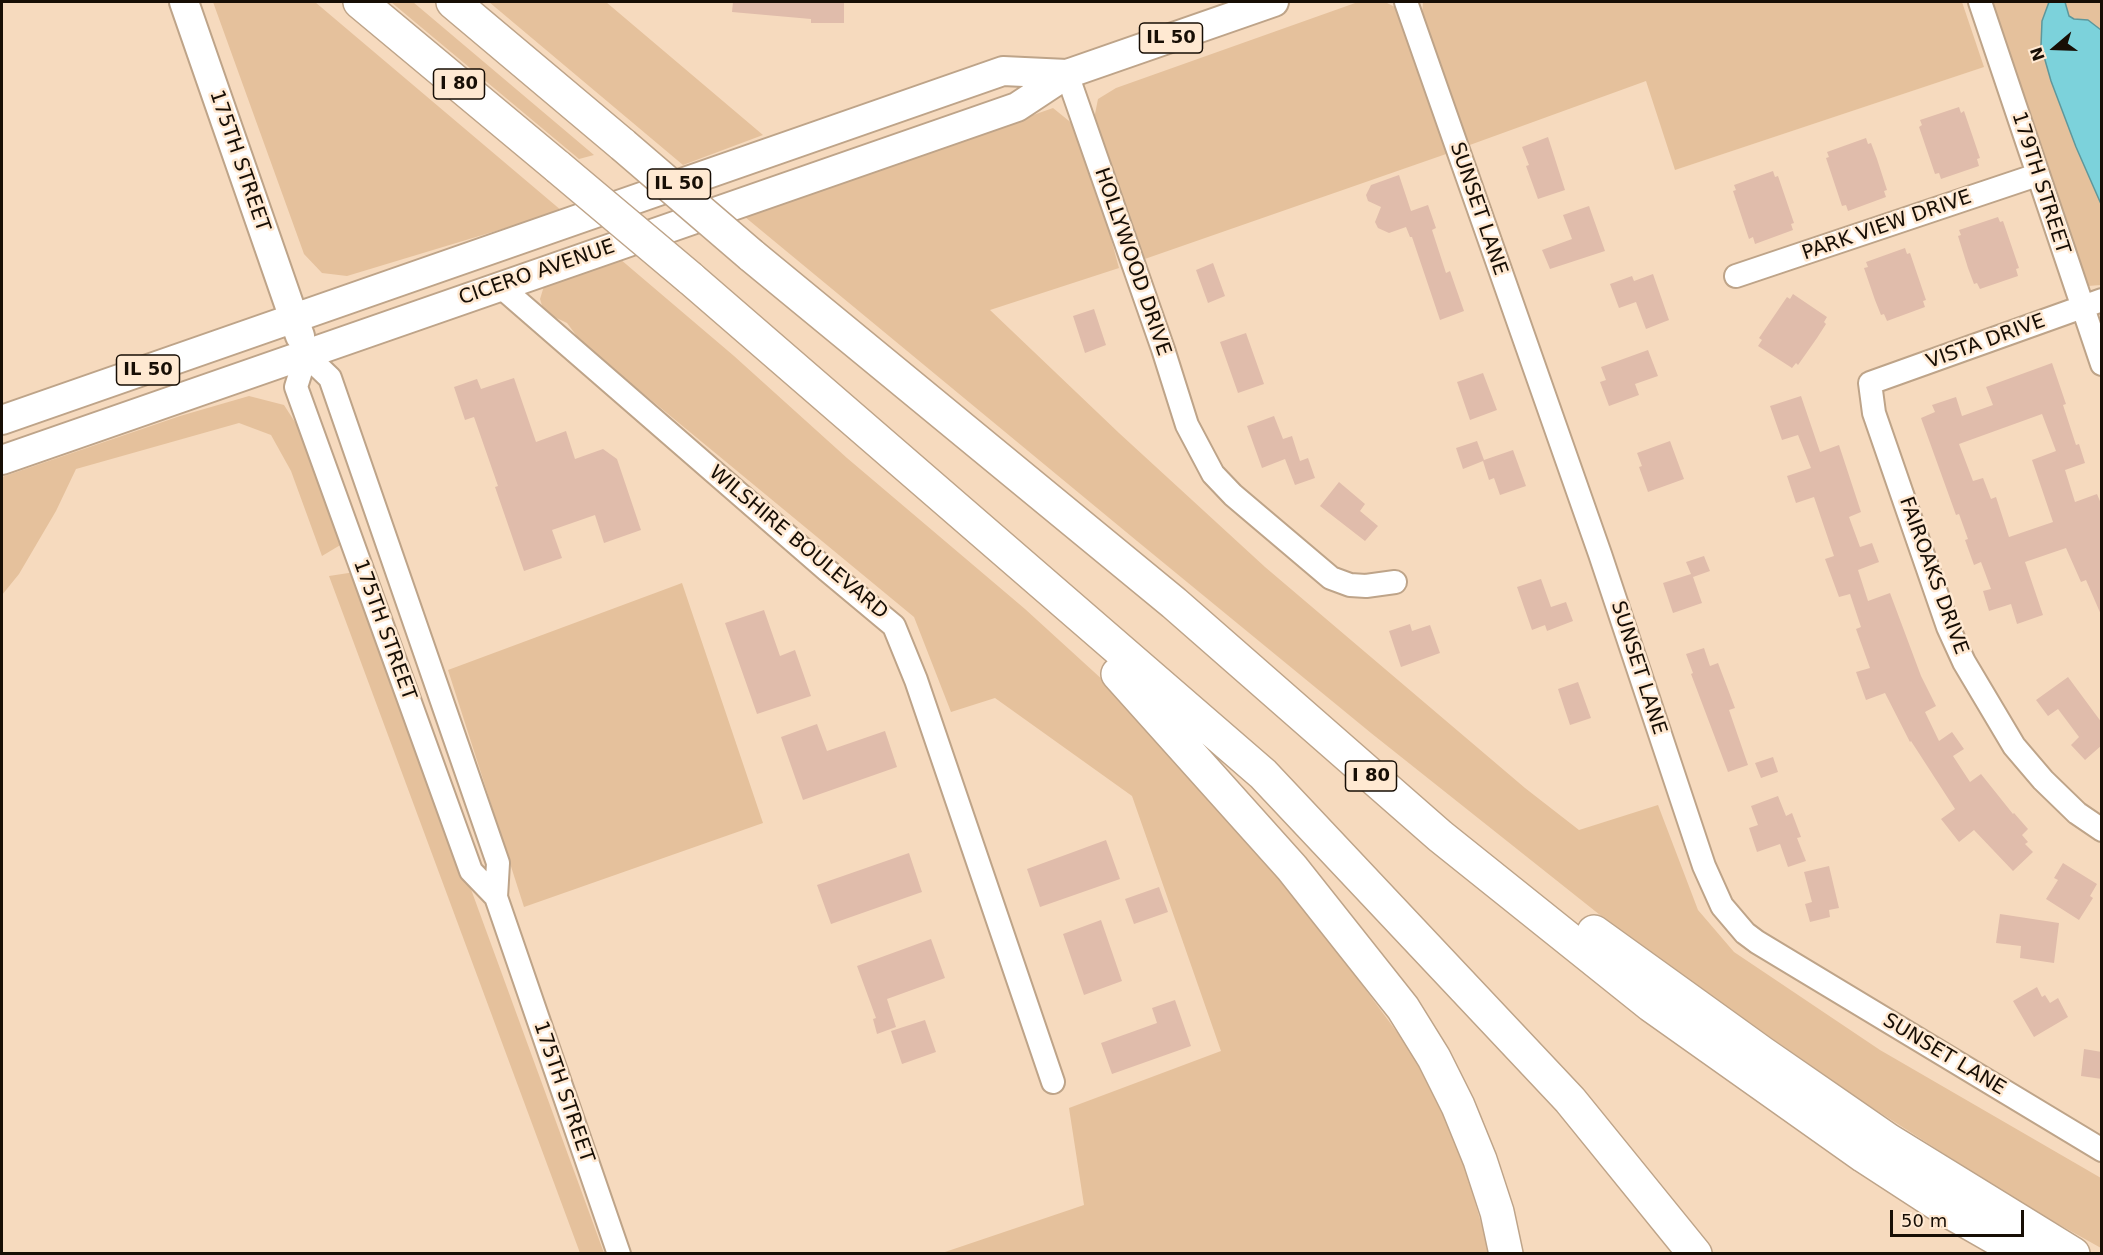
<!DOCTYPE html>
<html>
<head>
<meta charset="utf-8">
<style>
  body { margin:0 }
  #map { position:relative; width:2103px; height:1255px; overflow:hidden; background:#f6dabe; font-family:"DejaVu Sans",sans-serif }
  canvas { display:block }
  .frame { position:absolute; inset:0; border:3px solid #170e05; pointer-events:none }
  .north { position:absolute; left:2025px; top:18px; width:60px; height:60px; -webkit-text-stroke:4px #ffe9d2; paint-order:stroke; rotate:251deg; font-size:16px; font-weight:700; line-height:24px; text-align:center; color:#170e05 }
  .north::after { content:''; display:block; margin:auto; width:21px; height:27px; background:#170e05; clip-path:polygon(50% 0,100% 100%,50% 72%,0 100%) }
  .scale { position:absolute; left:1890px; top:1210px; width:134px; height:27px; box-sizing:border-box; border:3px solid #170e05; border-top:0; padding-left:8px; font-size:18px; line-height:21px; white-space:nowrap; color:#170e05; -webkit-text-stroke:4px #ffe9d2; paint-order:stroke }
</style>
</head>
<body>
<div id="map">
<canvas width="2103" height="1255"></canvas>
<div class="frame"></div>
<div class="north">N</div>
<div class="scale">50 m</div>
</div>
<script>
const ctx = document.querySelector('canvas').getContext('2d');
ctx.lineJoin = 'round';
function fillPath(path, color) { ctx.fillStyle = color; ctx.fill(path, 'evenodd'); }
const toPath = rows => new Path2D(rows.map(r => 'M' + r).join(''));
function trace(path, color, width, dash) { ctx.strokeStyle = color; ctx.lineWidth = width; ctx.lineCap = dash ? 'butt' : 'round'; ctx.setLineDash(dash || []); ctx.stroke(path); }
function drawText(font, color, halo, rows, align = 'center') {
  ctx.font = font + ' "DejaVu Sans",sans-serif'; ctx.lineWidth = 5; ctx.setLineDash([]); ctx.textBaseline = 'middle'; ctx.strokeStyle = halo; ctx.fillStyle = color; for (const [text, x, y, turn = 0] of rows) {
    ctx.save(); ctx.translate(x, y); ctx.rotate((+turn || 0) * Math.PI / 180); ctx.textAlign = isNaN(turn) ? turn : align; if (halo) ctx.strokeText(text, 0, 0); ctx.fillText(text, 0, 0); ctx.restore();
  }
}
fillPath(toPath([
  [213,2,315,2,562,211,347,276,322,273,304,254],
  [391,2,413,2,594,155,579,159],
  [489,2,606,2,763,135,683,165],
  [1358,2,1385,2,1401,10,1449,153,1139,261,1094,119,1098,99,1116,88],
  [1423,2,1962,2,1984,67,1675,170,1646,81,1467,146,1422,15],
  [1991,2,2049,2,2041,46,2051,81,2076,147,2101,204,2101,285,2088,286,2082,273],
  [2065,2,2101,2,2101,30,2088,20,2074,19,2069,16],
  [1053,108,1074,125,1091,165,1119,268,990,310,1119,433,1265,567,1525,788,1579,830,1658,805,1698,910,1734,952,1880,1050,2101,1178,2101,1248,2024,1205,1854,1096,1669,966,1600,915,1371,733,1137,541,745,217],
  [620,259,734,356,847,458,1025,609,1105,682,1286,882,1408,1047,1455,1133,1484,1233,1488,1253,942,1253,1084,1205,1069,1108,1221,1051,1132,796,995,698,951,712,914,617,582,343,567,323,544,312,540,299,544,286],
  [249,396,284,405,309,444,342,544,322,556,291,471,271,435,239,423,76,469,56,511,19,574,2,595,2,477,180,416],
  [355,572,604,1253,580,1253,329,576],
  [682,583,763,823,524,907,448,670]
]), '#e5c19c');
const water = toPath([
  [2049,2,2065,2,2069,16,2074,19,2088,20,2101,30,2101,204,2076,147,2051,81,2041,46,2042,21,2049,2]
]);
fillPath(water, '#7cd2db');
trace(water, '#5e979b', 1.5);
fillPath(toPath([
  [733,2,844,2,844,23,811,23,811,19,732,12],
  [1959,107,1961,113,1964,111,1980,158,1977,159,1979,166,1941,179,1939,173,1935,174,1919,127,1922,125,1920,120],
  [1548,137,1565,190,1538,199,1526,166,1529,165,1522,147],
  [1866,138,1868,144,1871,143,1877,159,1887,190,1884,191,1886,197,1848,211,1846,205,1842,206,1826,158,1829,157,1827,152],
  [1773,171,1775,177,1778,176,1794,223,1791,224,1793,230,1755,244,1753,237,1749,239,1733,191,1736,190,1734,185],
  [1399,175,1411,211,1428,205,1436,228,1432,230,1446,273,1450,271,1464,311,1440,320,1412,237,1410,237,1406,227,1389,233,1378,228,1375,222,1381,207,1368,201,1366,195,1371,185],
  [1589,206,1605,251,1550,269,1542,250,1572,239,1563,215],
  [1998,217,2000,222,2003,221,2019,268,2016,269,2018,276,1980,289,1977,283,1974,284,1968,268,1958,236,1961,235,1959,230],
  [1905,248,1907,254,1910,253,1926,300,1923,301,1925,307,1887,321,1884,314,1881,315,1875,300,1864,268,1868,267,1866,262],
  [1213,263,1225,296,1208,303,1196,270],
  [1653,274,1669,320,1646,329,1636,302,1619,308,1610,284,1632,276,1634,281],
  [1793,294,1827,317,1824,322,1826,324,1817,338,1798,365,1796,363,1792,368,1758,346,1762,340,1759,338,1787,297,1790,299],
  [1094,309,1106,345,1085,353,1073,316],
  [1246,333,1264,384,1238,393,1220,342],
  [1648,350,1658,376,1635,384,1639,395,1609,406,1600,382,1606,380,1601,367],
  [2052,363,2066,404,2063,405,2076,445,2079,444,2085,463,2065,470,2075,502,2097,494,2102,506,2102,617,2086,580,2081,582,2066,548,2025,562,2043,615,2017,624,2011,604,1989,611,1983,591,1991,589,1981,562,1974,565,1965,540,1968,539,1959,514,1956,515,1921,418,1935,412,1932,405,1956,397,1962,416,1993,405,1986,387],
  [2042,414,2056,451,2032,460,2053,522,2009,537,1996,497,1991,499,1983,478,1973,481,1959,444],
  [1483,373,1497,410,1470,420,1457,382],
  [514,378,536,442,566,431,575,459,603,449,617,459,641,530,604,543,595,515,552,530,562,558,524,571,495,487,498,486,474,417,465,420,454,387,477,379,481,389],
  [1801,396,1820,452,1839,445,1861,512,1849,517,1860,547,1872,543,1879,562,1858,570,1868,601,1890,593,1921,676,1936,706,1925,712,1939,741,1952,732,1964,749,1953,756,1970,782,1981,774,2013,814,2014,813,2028,829,2022,835,2028,842,2025,844,2033,852,2013,871,1974,830,1959,842,1941,819,1955,809,1911,741,1910,742,1885,693,1866,700,1856,672,1870,668,1856,629,1861,627,1850,594,1839,597,1825,559,1834,556,1814,497,1796,503,1787,476,1811,468,1798,435,1782,440,1770,406],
  [1274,416,1283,439,1292,436,1300,461,1308,458,1315,478,1295,485,1285,459,1262,468,1247,426],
  [1477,441,1484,460,1513,450,1526,486,1500,495,1494,478,1489,480,1483,461,1463,469,1456,448],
  [1670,441,1684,479,1648,492,1639,467,1642,466,1637,453],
  [1339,482,1365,504,1360,511,1378,526,1365,541,1320,506],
  [1704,556,1710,571,1693,577,1702,603,1673,613,1663,583,1691,574,1686,562],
  [1541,579,1551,607,1566,602,1573,621,1547,631,1545,625,1532,630,1517,587],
  [764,610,780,656,795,650,811,696,757,714,725,623],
  [1410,624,1412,631,1430,625,1440,653,1401,667,1389,631],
  [1704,648,1710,666,1718,663,1735,708,1729,710,1748,765,1728,772,1691,674,1693,673,1686,654],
  [2068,677,2102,723,2102,745,2085,760,2071,745,2079,737,2058,709,2048,716,2036,700],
  [1578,682,1591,718,1570,725,1558,689],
  [817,724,827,751,885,731,897,767,803,800,781,737],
  [1773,757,1778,772,1761,778,1755,763],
  [1778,796,1786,816,1792,813,1801,837,1797,838,1806,861,1788,867,1780,844,1757,852,1749,828,1758,825,1751,806],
  [1106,840,1120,879,1040,907,1027,869],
  [909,853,922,892,831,924,817,885],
  [2063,863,2097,884,2090,896,2093,898,2079,920,2046,899,2058,880,2054,878],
  [1829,866,1839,908,1829,910,1830,917,1810,922,1805,904,1812,902,1804,872],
  [1159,887,1168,912,1134,924,1125,899],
  [2000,914,2059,923,2054,963,2020,958,2021,946,1996,943],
  [1101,920,1122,981,1084,995,1063,934],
  [931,939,945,978,887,999,896,1027,877,1034,873,1019,876,1018,857,966],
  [2037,987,2042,997,2045,995,2050,1003,2058,998,2068,1017,2034,1037,2013,1001],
  [1175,1000,1191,1046,1112,1074,1101,1043,1157,1023,1152,1008],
  [925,1020,936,1052,902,1064,891,1031],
  [2084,1049,2102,1052,2102,1079,2081,1076]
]), '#e0bcab');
const minor = toPath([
  [1406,2,1600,554,1704,866,1722,906,1745,933,1757,942,2102,1150],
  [1980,2,2102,364],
  [1067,74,1163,349,1187,425,1213,474,1233,495,1331,578,1350,585,1366,586,1395,582],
  [1736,276,2037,175],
  [500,286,828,571,894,626,916,680,1053,1082],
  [2102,300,1870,383,1874,413,1948,627,1964,662,2014,746,2043,780,2077,813,2102,830],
  [496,897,471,871,296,387,306,355,330,378,498,863,496,897,619,1254]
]);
const major = toPath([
  [184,2,300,336],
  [2,420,1003,71,1067,74],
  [2,460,1017,107,1067,74,1274,2]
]);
const highway = toPath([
  [360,2,558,167],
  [453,2,623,145],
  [751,255,1174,603,1440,836,1651,1005,1864,1156,1947,1210,2024,1254],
  [690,278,1263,774,1570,1100,1695,1254],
  [1118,674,1292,868,1403,1008,1434,1058,1458,1106,1480,1160,1497,1212,1506,1254],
  [1594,932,1762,1053,1888,1140,2073,1254]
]);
trace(minor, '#bea489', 26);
trace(major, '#bea489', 32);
trace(highway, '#bea489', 36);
trace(minor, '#fff', 22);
trace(major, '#fff', 28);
trace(highway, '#fff', 33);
const highwayBridge = toPath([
  [623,145,751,255],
  [558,167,690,278]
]);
trace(highwayBridge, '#bea489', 36, []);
trace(highwayBridge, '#fff', 33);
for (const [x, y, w] of [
  [1171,38,63],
  [459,84,51],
  [679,184,63],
  [148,370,63],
  [1371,776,51]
]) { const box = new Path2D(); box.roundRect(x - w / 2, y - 15, w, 30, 4.5); ctx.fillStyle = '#ffe9d2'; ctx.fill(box); trace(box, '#170e05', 1.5); }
drawText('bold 18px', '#170e05', null, [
  ["IL 50",1171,38],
  ["I 80",459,84],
  ["IL 50",679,184],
  ["IL 50",148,370],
  ["I 80",1371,776]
]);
drawText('20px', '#170e05', '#ffe9d2', [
  ["175TH STREET",239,161,71],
  ["179TH STREET",2040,183,72],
  ["SUNSET LANE",1478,209,71],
  ["PARK VIEW DRIVE",1887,226,-19],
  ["HOLLYWOOD DRIVE",1132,262,71],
  ["CICERO AVENUE",537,273,-19],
  ["VISTA DRIVE",1986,342,-20],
  ["WILSHIRE BOULEVARD",798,543,40],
  ["FAIROAKS DRIVE",1933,576,70],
  ["175TH STREET",384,630,70],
  ["SUNSET LANE",1638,668,72],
  ["SUNSET LANE",1944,1055,31],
  ["175TH STREET",563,1092,71]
]);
</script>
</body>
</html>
